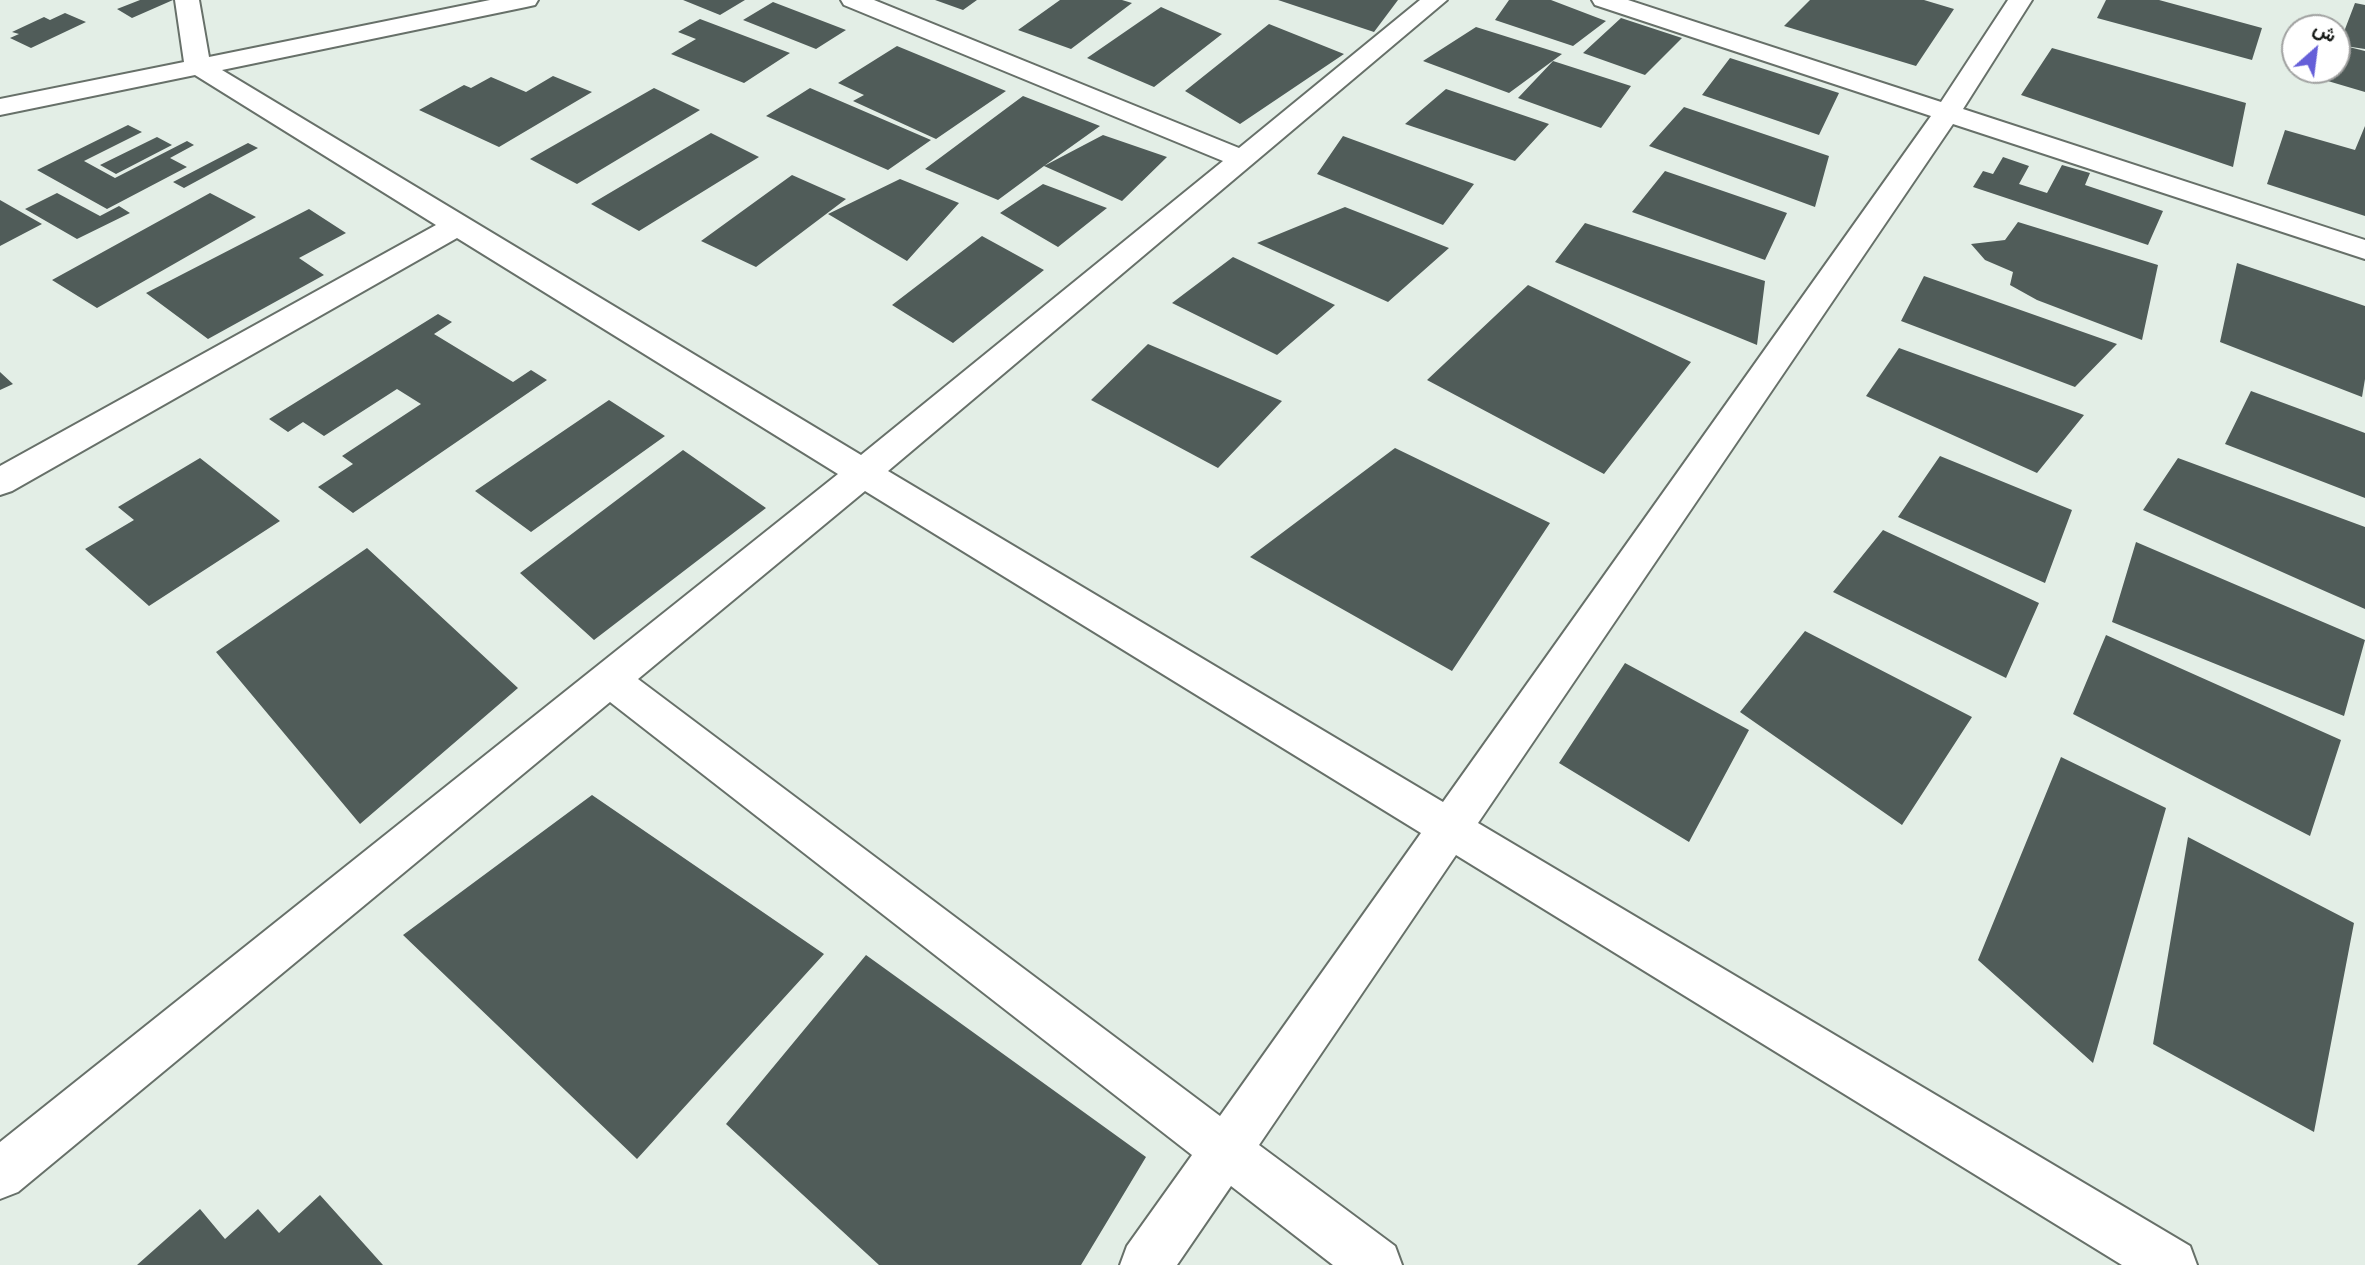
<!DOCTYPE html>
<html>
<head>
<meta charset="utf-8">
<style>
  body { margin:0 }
  #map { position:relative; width:2365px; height:1265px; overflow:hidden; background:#e3eee6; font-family:Karla,Vazirmatn,sans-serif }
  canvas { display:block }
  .north { position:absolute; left:2281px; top:14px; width:70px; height:70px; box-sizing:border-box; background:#fff; border:2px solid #a0a1a0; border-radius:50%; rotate:28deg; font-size:19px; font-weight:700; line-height:28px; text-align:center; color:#111512 }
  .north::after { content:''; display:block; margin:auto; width:24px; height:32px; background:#655fd8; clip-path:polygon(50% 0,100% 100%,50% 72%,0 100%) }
</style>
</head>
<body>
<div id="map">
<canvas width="2365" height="1265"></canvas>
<div class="north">ش</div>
</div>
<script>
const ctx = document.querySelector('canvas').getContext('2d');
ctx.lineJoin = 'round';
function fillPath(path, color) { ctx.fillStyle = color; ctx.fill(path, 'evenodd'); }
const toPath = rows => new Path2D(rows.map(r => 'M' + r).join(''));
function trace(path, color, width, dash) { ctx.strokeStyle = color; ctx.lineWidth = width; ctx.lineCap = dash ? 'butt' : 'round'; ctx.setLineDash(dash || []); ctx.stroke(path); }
fillPath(toPath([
  [140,0,173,0,132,18,117,9],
  [683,0,745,0,720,15],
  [935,0,977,0,963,10],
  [1060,0,1122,0,1132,3,1071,49,1018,30],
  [1278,0,1398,0,1374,32],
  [1509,0,1551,0,1606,21,1573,46,1495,20],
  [1810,0,1924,0,1954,9,1916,66,1784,26],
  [2106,0,2159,0,2262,28,2252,60,2097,18],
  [773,2,846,30,816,49,743,20],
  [2355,3,2365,5,2365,49,2345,46,2365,51,2365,92,2321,79,2326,70,2337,70,2337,50],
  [1161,7,1222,34,1154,87,1087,58],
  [65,13,86,22,31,48,10,38,19,34,12,32,44,17,50,20],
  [1621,18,1682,38,1645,75,1583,53],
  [700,19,790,53,744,83,671,54,696,39,678,32],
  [1269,24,1344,54,1240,124,1185,91],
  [1476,27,1562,54,1509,93,1423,61],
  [897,46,1006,91,936,139,853,101,864,95,838,83],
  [2052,48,2246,103,2233,167,2021,95],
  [1730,58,1839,93,1819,135,1702,95],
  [1553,61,1631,86,1601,128,1518,98],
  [553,76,592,92,499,147,419,110,464,85,471,88,491,77,526,92],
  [654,88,700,110,577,184,530,159],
  [810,88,931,140,888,170,766,116],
  [1446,89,1549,124,1515,161,1405,124],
  [1023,96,1100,126,1044,166,1103,135,1167,157,1122,201,1044,166,998,200,925,169],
  [1684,107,1829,156,1815,207,1649,146],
  [128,125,142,132,84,161,115,178,187,141,194,145,170,158,187,167,107,209,37,170],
  [2365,126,2365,216,2267,184,2285,130,2355,150],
  [711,133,759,157,639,231,591,204],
  [1343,136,1474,184,1443,225,1317,174],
  [157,137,172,145,116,174,100,165],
  [248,143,258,148,184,188,173,182],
  [2003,157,2029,166,2019,184,2047,193,2062,165,2090,173,2085,185,2163,211,2148,245,1973,187,1983,171,1993,174],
  [1665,171,1787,213,1765,260,1632,212],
  [792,175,846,199,756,267,701,241],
  [900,179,959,203,907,261,828,214],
  [1043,184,1107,208,1058,247,1000,213],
  [57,193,100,216,119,206,130,213,77,239,25,209],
  [210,193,256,217,97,308,52,280],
  [0,200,42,224,0,246],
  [1345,207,1449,248,1388,302,1257,243],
  [309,209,346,233,299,258,324,275,208,339,146,293],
  [2018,222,2158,265,2142,340,2037,300,2010,285,2013,272,1985,260,1971,244,2005,240],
  [1585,223,1765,281,1757,345,1555,262],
  [982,236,1044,270,953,343,892,305],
  [1233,257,1335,305,1277,355,1172,303],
  [2237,263,2365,306,2365,379,2362,397,2220,342],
  [1924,276,2117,344,2075,387,1901,321],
  [1528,285,1691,362,1604,474,1427,380],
  [438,314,452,322,434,334,513,382,531,370,547,380,353,513,318,487,353,464,342,456,421,404,397,389,324,436,303,422,288,432,269,419],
  [1148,344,1282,401,1218,468,1091,400],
  [1899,348,2084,415,2037,473,1866,396],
  [0,372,13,384,0,390],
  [2251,391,2365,433,2365,498,2225,444],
  [609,400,665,436,531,532,475,491],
  [1395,448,1550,523,1452,671,1250,557],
  [683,450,766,508,594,640,520,573],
  [1940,456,2072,510,2045,583,1898,517],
  [200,458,280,521,149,606,85,549,134,520,118,507],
  [2178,458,2365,527,2365,609,2143,510],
  [1883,530,2039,603,2006,678,1833,592],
  [2136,542,2365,640,2344,716,2112,622],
  [367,548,518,688,360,824,216,652],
  [1805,631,1972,717,1902,825,1740,712],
  [2106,635,2341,740,2310,836,2073,714],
  [1625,663,1749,730,1689,842,1559,763],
  [2061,757,2166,808,2093,1063,1978,960],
  [592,795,824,954,637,1159,403,935],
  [2188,837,2354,923,2314,1132,2153,1044],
  [866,955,1146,1157,1081,1265,879,1265,726,1124],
  [320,1195,383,1265,137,1265,200,1209,225,1239,258,1209,279,1233]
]), '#505c59');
const street = toPath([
  [175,0,199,0,209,57,490,0,538,0,535,5,526,7,222,70,861,455,1223,161,844,5,841,0,874,0,1239,148,1420,0,1447,0,888,471,1443,802,1931,116,1595,5,1592,0,1628,0,1941,102,2008,0,2032,0,1963,109,2365,240,2365,259,1953,124,1478,823,2190,1246,2197,1265,2122,1265,1456,855,1259,1145,1395,1246,1402,1265,1333,1265,1231,1186,1177,1265,1120,1265,1127,1246,1192,1155,610,702,18,1192,0,1199,0,1142,838,474,457,238,12,491,0,495,0,466,436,225,195,75,0,115,0,99,184,62,175,0],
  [865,491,1421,833,1220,1116,638,679,865,491]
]);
trace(street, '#677069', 4);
fillPath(street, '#fff');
</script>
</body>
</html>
